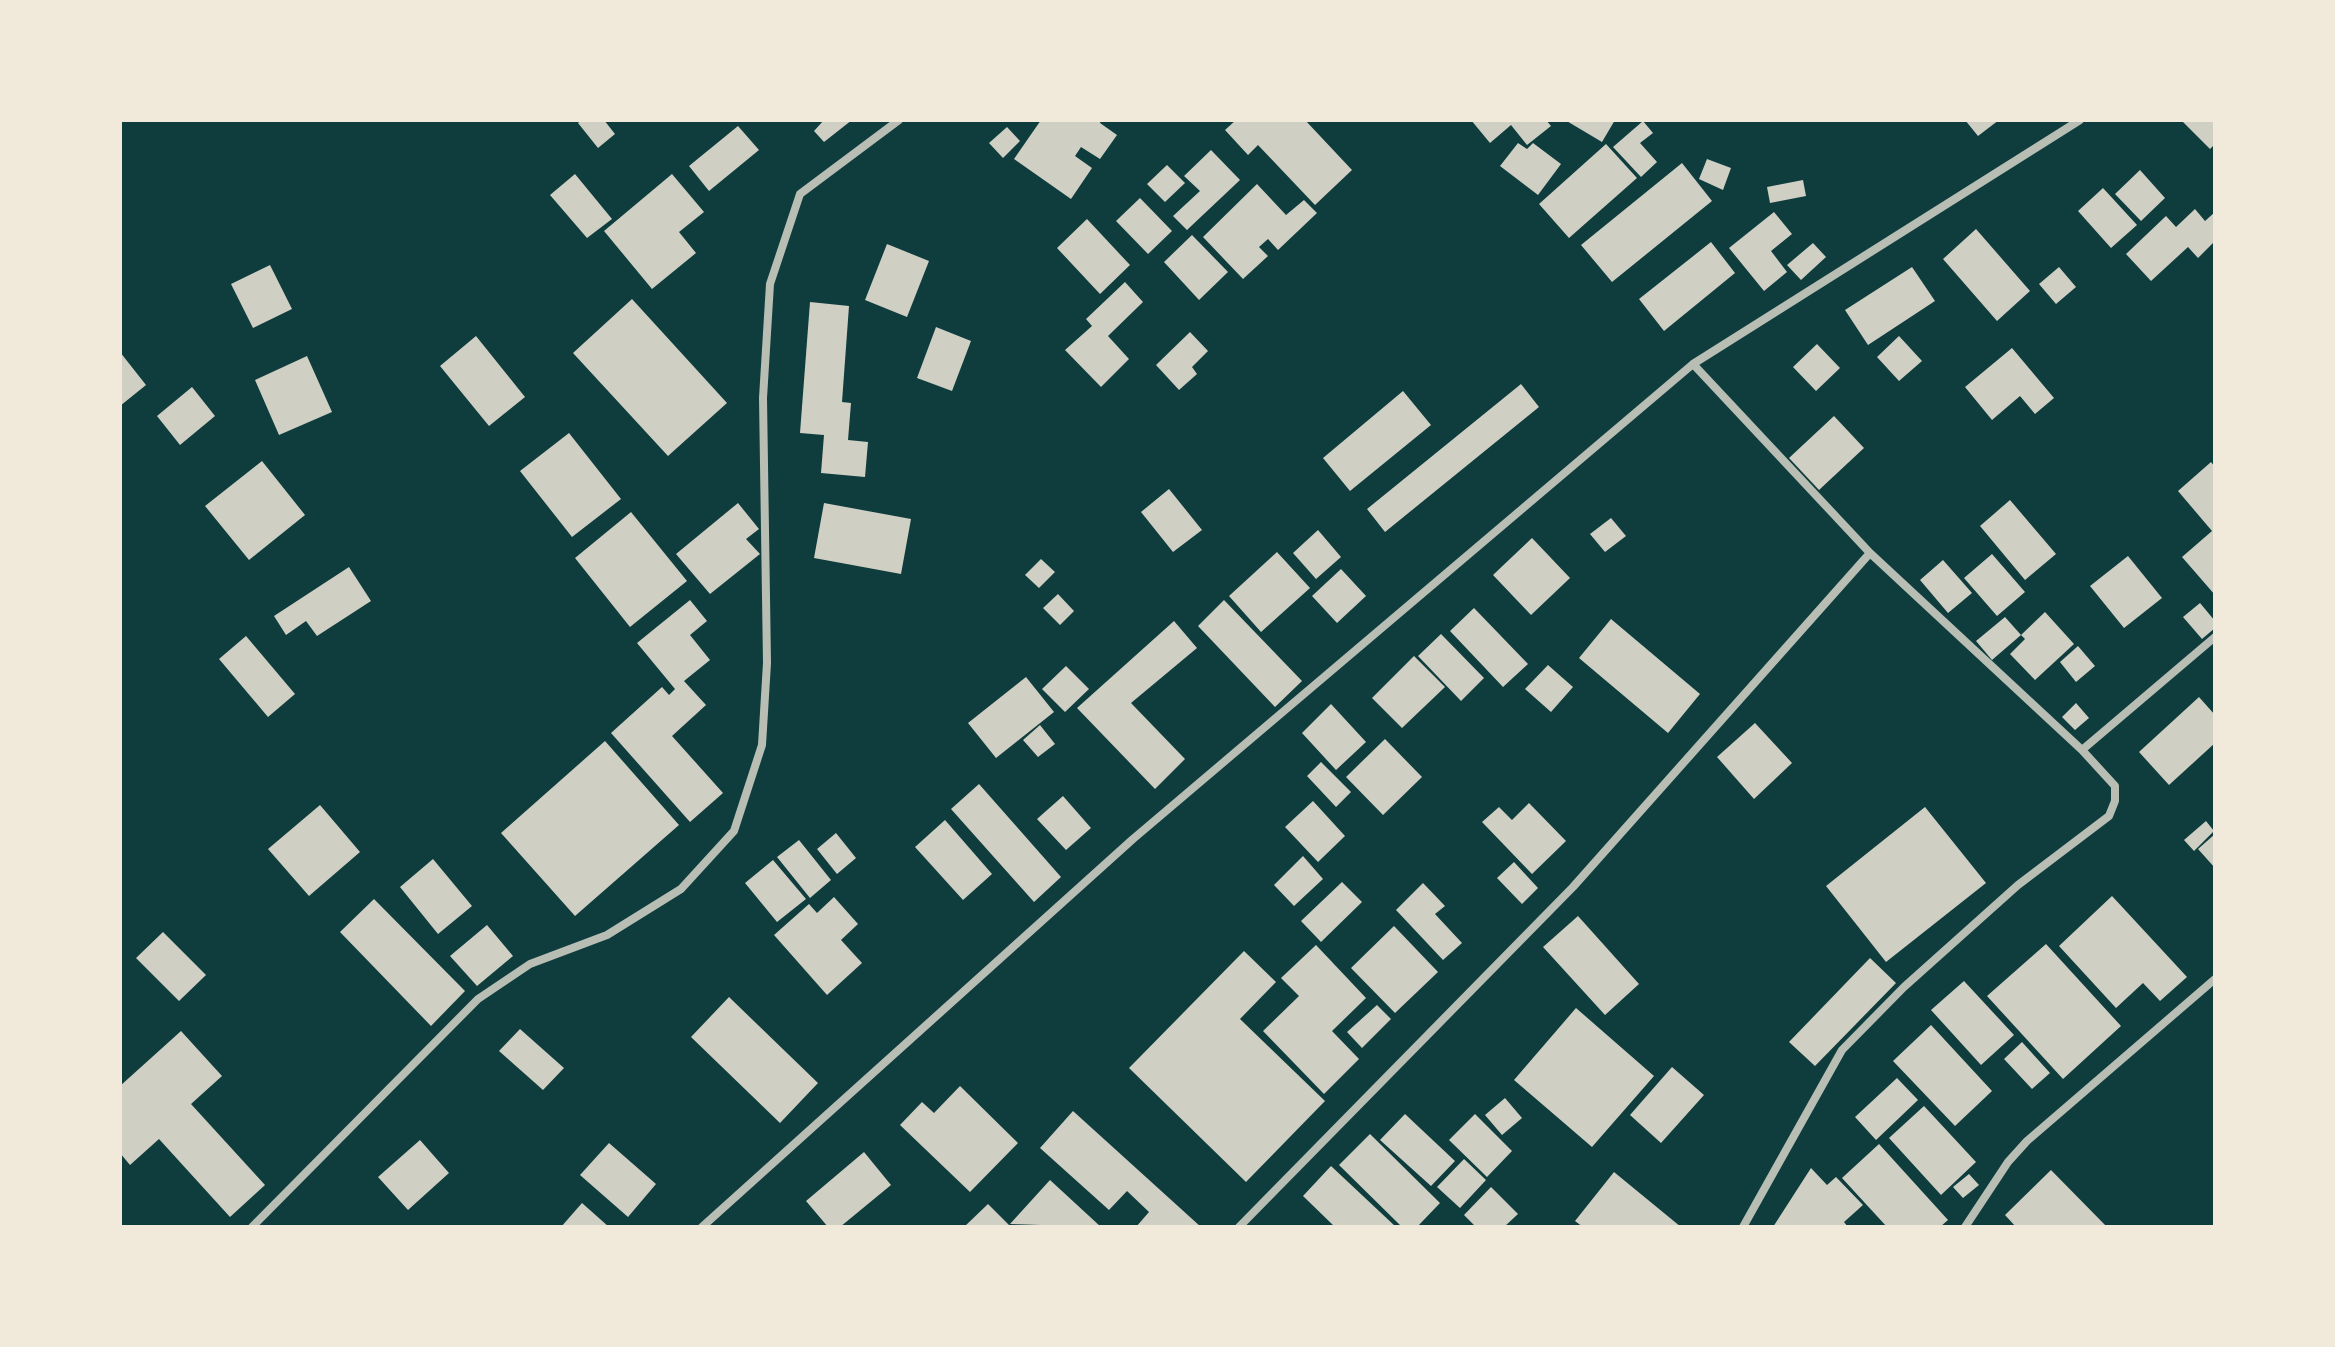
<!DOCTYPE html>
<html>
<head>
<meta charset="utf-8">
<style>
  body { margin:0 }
  #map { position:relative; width:2335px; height:1347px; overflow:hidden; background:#0f3d3e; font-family:Lato,sans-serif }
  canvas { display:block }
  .frame { position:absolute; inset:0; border:122px solid #f1e9da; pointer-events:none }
</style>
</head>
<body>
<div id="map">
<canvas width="2335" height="1347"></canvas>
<div class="frame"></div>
</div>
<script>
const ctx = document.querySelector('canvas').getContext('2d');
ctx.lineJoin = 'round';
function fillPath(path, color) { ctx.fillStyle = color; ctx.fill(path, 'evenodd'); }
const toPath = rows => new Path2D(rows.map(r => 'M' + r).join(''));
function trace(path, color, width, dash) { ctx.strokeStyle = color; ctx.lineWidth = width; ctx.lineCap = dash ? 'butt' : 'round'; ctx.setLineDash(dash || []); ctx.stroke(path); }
fillPath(toPath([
  [581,120,604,120,615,134,598,148,578,123],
  [824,120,852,120,824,142,814,131],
  [1041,120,1101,120,1100,123,1117,135,1100,159,1081,147,1075,156,1092,168,1071,199,1014,159],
  [1236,120,1305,120,1352,170,1315,205,1258,145,1248,155,1225,130],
  [1471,120,1546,120,1551,126,1527,145,1511,125,1490,143],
  [1565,120,1615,120,1602,142],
  [1965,120,1999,120,1978,136],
  [2181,120,2215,120,2215,144,2210,149],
  [1643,121,1653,133,1640,143,1657,162,1641,177,1613,147],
  [738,126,759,150,709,191,689,166],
  [1007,127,1020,141,1003,158,989,143],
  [1518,143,1527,149,1533,143,1561,164,1538,195,1500,166],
  [1606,144,1637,178,1569,238,1539,204],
  [1211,150,1240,180,1187,230,1173,216,1200,191,1184,176],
  [1707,159,1731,168,1723,190,1699,179],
  [1682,163,1712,201,1612,282,1581,245],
  [1167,165,1185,183,1165,202,1147,184],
  [2140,170,2165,198,2141,221,2115,194],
  [575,174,612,219,587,238,550,195],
  [672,174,704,212,679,232,696,253,652,289,604,231],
  [1803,180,1806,196,1770,203,1767,187],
  [1257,184,1286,215,1304,200,1317,213,1278,250,1268,239,1259,247,1268,256,1243,279,1203,237],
  [2103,188,2137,225,2111,248,2078,211],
  [1140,198,1172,231,1148,254,1116,221],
  [2195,209,2205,221,2215,212,2215,241,2198,258,2188,247,2151,281,2126,254,2166,216,2176,227],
  [1774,212,1792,234,1771,251,1787,272,1764,291,1729,248],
  [1087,219,1130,265,1100,294,1057,248],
  [1976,229,2030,291,1997,321,1943,259],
  [1192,235,1228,272,1199,300,1164,262],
  [1711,242,1735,273,1664,331,1639,299],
  [1813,243,1826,257,1801,280,1787,265],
  [887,244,929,261,907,317,865,300],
  [270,265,292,309,253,328,231,284],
  [1912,267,1935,301,1868,345,1845,310],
  [2059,267,2076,287,2056,304,2039,284],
  [1125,282,1143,302,1108,336,1129,359,1101,387,1065,350,1092,326,1086,319],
  [632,299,727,403,668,456,573,353],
  [810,302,849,306,842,402,851,403,848,440,868,442,865,477,821,473,824,435,800,433],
  [936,327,971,341,952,391,917,378],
  [1190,332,1208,351,1192,367,1197,374,1179,390,1156,365],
  [476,336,525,397,489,426,440,366],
  [1899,336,1922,361,1899,381,1877,357],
  [1817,344,1840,368,1816,391,1793,367],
  [2012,348,2054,398,2035,414,2020,396,1992,420,1965,387],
  [120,352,146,385,120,406],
  [307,356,332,412,279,435,255,380],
  [1521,384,1539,407,1385,532,1367,509],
  [192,387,215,416,180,445,157,416],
  [1403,391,1431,425,1350,491,1323,458],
  [1834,416,1864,448,1819,490,1789,458],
  [569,433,621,499,572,537,520,471],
  [262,461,305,515,249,560,205,506],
  [2211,462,2215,467,2215,595,2182,557,2212,531,2178,491],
  [1169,489,1202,530,1173,552,1141,512],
  [2010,500,2056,554,2025,580,1980,526],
  [738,503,759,529,746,539,760,554,710,594,676,554],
  [824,503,911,519,901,574,814,558],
  [631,512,687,581,630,627,575,558],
  [1611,518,1626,536,1605,552,1590,534],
  [1318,530,1341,557,1316,579,1293,553],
  [1532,538,1570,578,1531,615,1493,575],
  [1277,552,1310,588,1261,632,1229,596],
  [1992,554,2025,592,1997,616,1964,578],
  [2128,556,2162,598,2124,628,2090,586],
  [1041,559,1055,572,1039,588,1025,575],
  [1943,560,1972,593,1948,613,1920,580],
  [349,567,371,601,317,636,306,621,286,635,274,616],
  [1341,569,1366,596,1337,623,1312,596],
  [1058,594,1074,611,1060,625,1043,608],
  [690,600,707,621,690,635,710,660,684,681,706,705,672,736,723,793,690,822,611,733,662,687,669,695,675,689,637,643],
  [1224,600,1302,681,1275,707,1198,626],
  [2200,603,2215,621,2215,628,2202,639,2183,617],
  [1474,608,1528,664,1503,687,1450,631],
  [2045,612,2074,644,2035,680,2010,654,2025,639,2021,635],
  [2005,617,2021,635,1992,660,1976,641],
  [1611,619,1700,694,1668,733,1579,658],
  [1174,621,1197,648,1131,703,1185,759,1155,789,1077,708],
  [1441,634,1484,678,1461,701,1418,656],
  [246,636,295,694,268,717,219,659],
  [2078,646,2095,666,2076,682,2060,662],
  [1414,656,1445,687,1402,728,1372,698],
  [1548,665,1573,687,1551,712,1525,689],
  [1066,666,1089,689,1065,712,1042,689],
  [1026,677,1054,712,996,758,968,723],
  [2199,697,2215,715,2215,743,2169,785,2139,752],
  [2076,703,2089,718,2075,730,2062,717],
  [1331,704,1366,742,1336,770,1302,733],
  [1755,723,1792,763,1754,799,1717,757],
  [1040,725,1055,744,1038,757,1023,740],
  [1385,739,1422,777,1383,815,1346,777],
  [605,741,679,825,575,916,501,833],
  [1321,762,1351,792,1336,807,1307,776],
  [979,784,1061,877,1034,902,951,809],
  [1063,796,1091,828,1066,850,1037,819],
  [1313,801,1345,836,1318,862,1285,827],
  [1529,803,1566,841,1532,874,1482,822,1499,807,1512,820],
  [320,805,360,852,309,896,268,849],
  [1925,807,1986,883,1886,962,1826,886],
  [945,820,992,874,963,900,915,847],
  [2206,821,2214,831,2194,851,2184,840],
  [836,833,856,858,837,874,817,849],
  [2215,834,2215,868,2198,849],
  [799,840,831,880,810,898,777,857],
  [1303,856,1323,879,1294,906,1274,885],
  [433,859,472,906,438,934,400,887],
  [773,860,806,899,777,922,745,883],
  [1514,862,1538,888,1522,904,1497,878],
  [1342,882,1362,902,1321,942,1301,921],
  [1423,883,1445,906,1435,914,1462,943,1443,960,1396,910],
  [2112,896,2187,977,2160,1001,2143,983,2116,1008,2059,946],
  [834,897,858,924,841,940,862,963,827,995,774,935,809,904,817,913],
  [374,899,465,991,431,1026,340,932],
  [1578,916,1639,984,1605,1015,1543,947],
  [487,925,513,956,477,986,450,956],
  [1394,926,1438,972,1395,1013,1351,968],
  [163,932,206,975,179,1001,136,958],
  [2046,944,2121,1026,2063,1079,1987,996],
  [1316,945,1366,998,1332,1031,1359,1059,1324,1094,1263,1031,1299,996,1281,978],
  [1244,951,1276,982,1240,1019,1325,1101,1246,1182,1129,1068],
  [1870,958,1896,983,1815,1066,1789,1042],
  [1964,981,2014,1035,1981,1065,1931,1010],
  [729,997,818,1083,780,1123,691,1037],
  [1377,1005,1391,1019,1362,1048,1347,1032],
  [1576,1008,1654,1076,1592,1147,1514,1080],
  [1931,1025,1992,1091,1955,1126,1893,1061],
  [520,1029,564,1068,543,1090,499,1051],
  [181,1031,222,1076,191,1104,265,1185,230,1217,159,1139,130,1165,120,1153,120,1086],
  [2022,1042,2050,1073,2032,1089,2004,1059],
  [1672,1067,1704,1095,1661,1143,1630,1115],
  [1897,1078,1918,1100,1876,1140,1855,1117],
  [960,1086,1018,1143,970,1192,900,1125,922,1102,934,1113],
  [1505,1098,1522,1118,1502,1135,1485,1115],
  [1924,1106,1976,1162,1941,1195,1889,1138],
  [1073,1111,1201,1227,1136,1227,1149,1212,1127,1191,1109,1210,1040,1148],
  [1405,1114,1455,1161,1431,1186,1380,1140],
  [1475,1114,1512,1151,1487,1177,1449,1140],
  [1370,1134,1440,1203,1417,1227,1402,1227,1339,1165],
  [420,1140,449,1173,408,1210,378,1177],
  [609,1143,656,1184,628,1217,580,1175],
  [1879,1144,1948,1220,1940,1227,1887,1227,1842,1178],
  [864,1152,891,1185,840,1227,828,1227,806,1201],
  [1464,1159,1486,1180,1460,1208,1437,1187],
  [1331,1166,1396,1227,1335,1227,1303,1196],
  [1811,1168,1827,1185,1836,1177,1863,1205,1844,1222,1848,1227,1773,1227],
  [2051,1170,2107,1227,2016,1227,2005,1215],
  [1614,1172,1681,1227,1583,1227,1575,1221],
  [1969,1174,1979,1185,1963,1198,1953,1187],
  [1050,1180,1101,1227,1010,1224],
  [1491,1187,1518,1214,1504,1227,1476,1227,1464,1215],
  [582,1203,609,1227,561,1227],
  [988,1204,1011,1227,964,1227]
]), '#cfcfc3');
trace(toPath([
  [1693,364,1870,553,2082,750],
  [252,1227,478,999,530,964,607,935,681,889,734,831,762,745,767,663,763,398,770,284,800,194,899,120],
  [702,1227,1133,839,1693,364,2080,120],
  [1239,1227,1573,887,1870,553],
  [1743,1227,1842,1050,1904,987,2018,885,2109,816,2115,801,2115,786,2082,750,2215,637],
  [1965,1227,2008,1162,2027,1141,2215,979]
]), '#b8beb3', 8);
</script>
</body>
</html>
